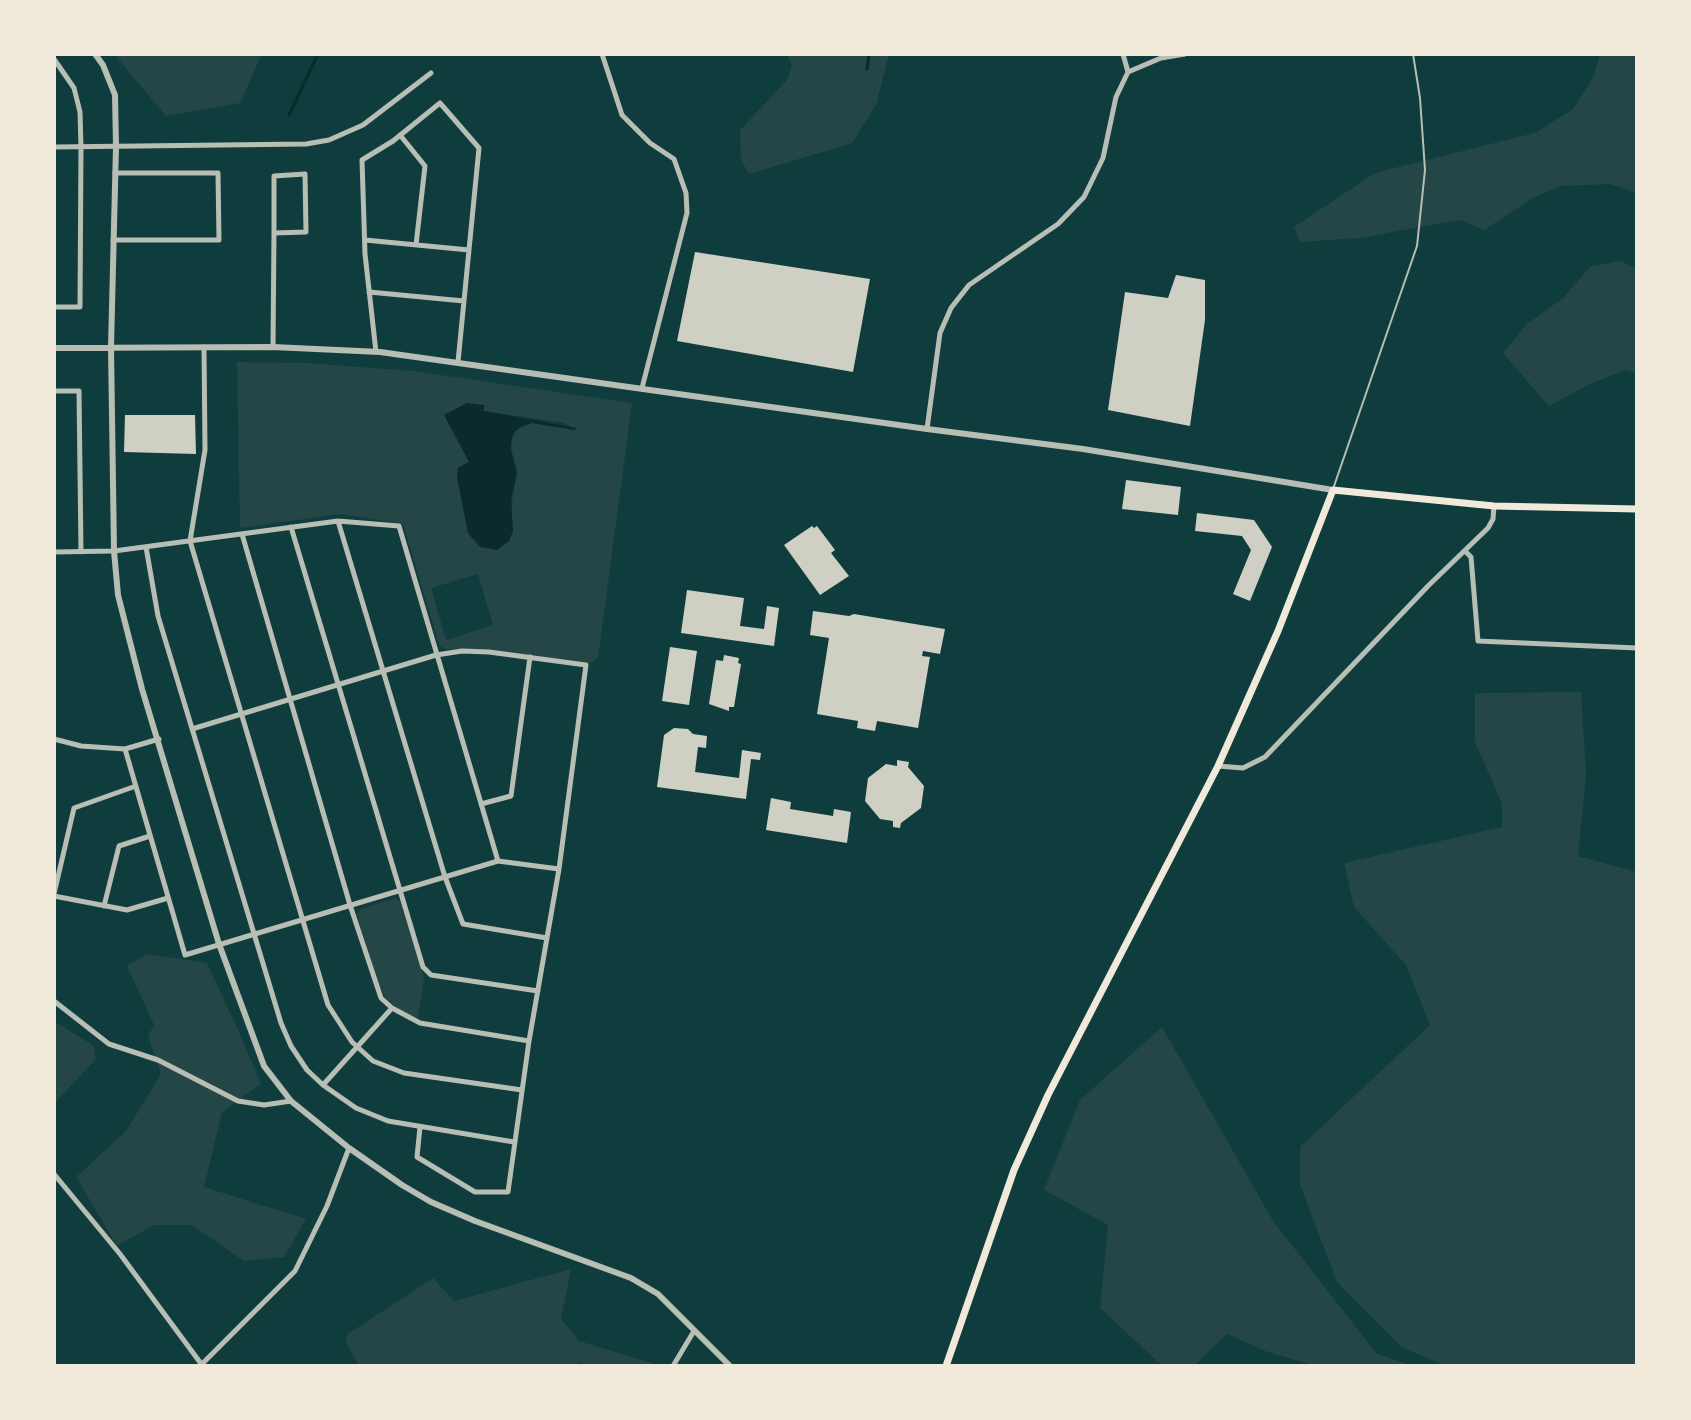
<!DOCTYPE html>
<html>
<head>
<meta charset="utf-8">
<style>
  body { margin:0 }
  #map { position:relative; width:1691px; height:1420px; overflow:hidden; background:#0f3d3e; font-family:"Fira Sans Condensed",sans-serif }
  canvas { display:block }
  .frame { position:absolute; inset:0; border:56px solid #f1e9da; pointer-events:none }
</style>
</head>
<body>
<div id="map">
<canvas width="1691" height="1420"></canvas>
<div class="frame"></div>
</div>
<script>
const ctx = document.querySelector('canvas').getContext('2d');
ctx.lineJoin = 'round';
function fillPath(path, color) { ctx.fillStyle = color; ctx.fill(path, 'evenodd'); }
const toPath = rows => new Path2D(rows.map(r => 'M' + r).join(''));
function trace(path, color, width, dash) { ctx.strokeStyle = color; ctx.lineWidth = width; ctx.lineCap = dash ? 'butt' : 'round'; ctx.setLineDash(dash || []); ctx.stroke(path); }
fillPath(toPath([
  [114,54,262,54,240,103,166,116],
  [787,54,889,54,876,105,852,143,749,174,741,160,740,130,787,80,792,66],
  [1600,54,1637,54,1637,193,1610,184,1560,186,1533,198,1484,230,1460,220,1359,238,1300,242,1294,227,1375,173,1535,133,1573,109,1594,76],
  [1619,261,1637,268,1637,373,1624,370,1590,384,1549,406,1503,353,1527,324,1563,298,1590,267],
  [237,362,306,363,413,371,632,403,598,658,590,663,478,649,445,649,439,645,403,524,341,514,240,528],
  [484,411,565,423,575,430,532,423,516,430,510,445,517,469,511,510,472,539,463,506,458,468,469,462],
  [478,574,493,625,446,640,431,588],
  [1581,692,1586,774,1578,856,1637,872,1637,1366,1446,1366,1403,1348,1337,1282,1300,1185,1300,1147,1430,1025,1406,965,1354,907,1344,863,1502,827,1502,804,1475,742,1475,693],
  [395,898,400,901,424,977,418,1018,402,1013,385,997,377,981,357,914,361,909],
  [147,954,207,963,238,1030,261,1084,222,1112,204,1187,306,1219,284,1257,244,1261,192,1225,154,1225,117,1246,76,1177,126,1131,161,1074,148,1036,154,1025,127,966],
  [54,1021,94,1046,96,1059,54,1104],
  [1162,1027,1273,1221,1377,1354,1414,1366,1316,1366,1265,1351,1227,1334,1194,1366,1169,1366,1158,1362,1100,1308,1108,1225,1044,1190,1080,1100],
  [571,1269,561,1319,579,1341,652,1363,650,1366,590,1366,579,1362,577,1366,359,1366,346,1343,348,1334,433,1278,454,1301]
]), '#244646');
fillPath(toPath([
  [467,403,484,405,484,411,576,428,575,430,532,423,521,426,512,435,511,451,517,474,511,498,513,531,509,541,497,550,480,547,468,533,457,477,458,468,469,462,444,415]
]), '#0a2a2b');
trace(toPath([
  [867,69,869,54],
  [289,115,318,54]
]), '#0a2a2b', 3);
fillPath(toPath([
  [695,252,870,279,853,372,677,341],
  [1176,275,1205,280,1205,320,1190,426,1108,410,1125,292,1168,298],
  [125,415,195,415,196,454,124,452],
  [1126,480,1181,487,1178,515,1122,509],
  [1197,513,1254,520,1272,547,1250,601,1233,594,1251,550,1242,536,1195,531],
  [812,526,814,528,817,526,835,550,831,553,849,576,820,595,784,545],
  [687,590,744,598,740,626,764,629,767,606,779,608,774,646,681,633],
  [813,611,849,616,854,614,945,629,940,654,923,651,922,656,930,657,918,728,877,721,875,731,857,728,858,721,817,714,829,638,810,635],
  [670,647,697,651,689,705,662,701],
  [724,655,739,658,738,663,741,664,734,707,729,707,729,711,709,704,716,660,723,661],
  [674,728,688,729,693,734,707,736,706,748,698,747,695,772,739,778,742,750,761,753,760,760,751,759,746,799,657,787,664,735],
  [897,760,909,762,908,767,924,786,921,808,901,823,900,828,893,827,893,821,880,819,865,801,868,778,886,764,897,766],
  [771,798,791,802,790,809,833,816,834,809,851,812,847,843,766,830]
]), '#cfcfc3');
trace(toPath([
  [1333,489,1417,246,1425,170,1420,98,1413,54]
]), '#b8beb3', 2);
trace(toPath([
  [602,54,622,115,650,143,674,159,686,193,687,213,642,388],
  [1123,54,1128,72],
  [54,59,74,88,80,112,81,147,80,307,54,307],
  [400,135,425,166,416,245],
  [54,147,306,144,329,140,363,125,431,73],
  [113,240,219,240,218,173,115,173],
  [365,240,469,250],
  [369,292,464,301],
  [204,347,205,450,190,541,328,1005,352,1042,373,1061,404,1073,522,1090],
  [273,347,274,233,274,176,305,174,306,232,274,233],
  [376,352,365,254,362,160,393,141,440,103,479,148,458,362],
  [54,391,79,391,81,552],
  [927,429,940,333,951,308,969,285,1058,224,1084,197,1103,158,1116,97,1128,72,1161,58,1185,54],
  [338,521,445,877,463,924,547,938],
  [291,527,423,967,431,975,538,991],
  [242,534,350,905,381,998,392,1008,420,1023,529,1041],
  [146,547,158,616,281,1023,291,1046,307,1070,323,1085,356,1108,388,1121,514,1142],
  [1465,551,1471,557,1478,641,1637,648],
  [54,552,114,551,338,521,399,526,498,861],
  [192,729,436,655,462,651,489,652,586,665,559,869,529,1041,508,1192,475,1192,417,1157,420,1127],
  [54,739,81,746,125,749,159,739],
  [125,749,185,955,498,861,559,869],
  [1218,766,1243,768,1265,757,1428,586,1488,528,1493,519,1494,506],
  [481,804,511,796,530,657],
  [54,894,74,808,136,786],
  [54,896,127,910,168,898],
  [104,906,119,846,150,836],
  [54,1001,109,1044,158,1060,238,1101,264,1105,291,1101],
  [323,1085,392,1008],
  [54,1174,120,1254,202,1365],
  [202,1364,295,1271,327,1206,349,1148],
  [673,1366,694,1331]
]), '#b8beb3', 5);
trace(toPath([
  [95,54,103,65,115,95,116,146,111,347,114,551,118,595,142,689,219,944,264,1066,291,1101,349,1148,402,1185,431,1202,475,1221,631,1278,658,1294,730,1366],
  [54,348,273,347,380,352,927,429,1083,449,1333,490]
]), '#b8beb3', 6);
trace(toPath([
  [946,1366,1014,1170,1048,1095,1218,766,1278,631,1333,490,1494,506,1637,509]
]), '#f1e9da', 7);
</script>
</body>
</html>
